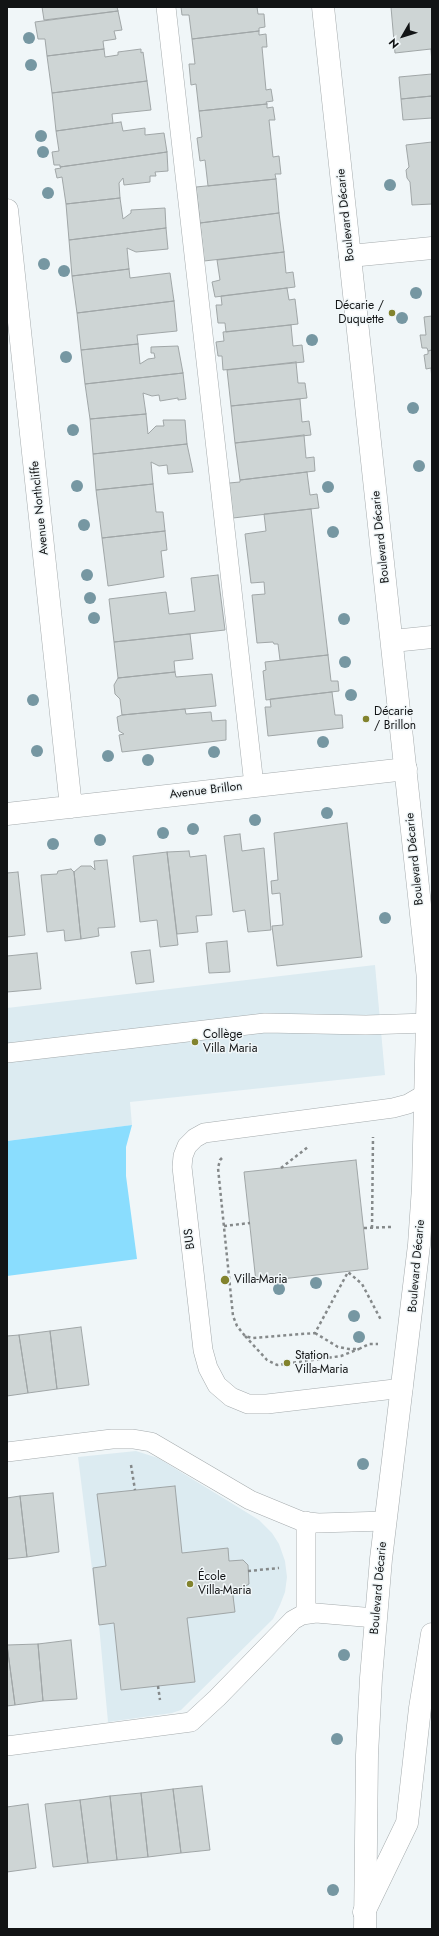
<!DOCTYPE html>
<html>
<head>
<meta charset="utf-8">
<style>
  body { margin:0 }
  #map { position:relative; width:439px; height:1936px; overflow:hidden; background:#f0f6f8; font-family:Jost,sans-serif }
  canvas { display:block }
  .frame { position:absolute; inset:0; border:8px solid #121415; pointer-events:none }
  .north { position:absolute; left:383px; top:16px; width:40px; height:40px; -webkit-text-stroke:3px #f0f6f8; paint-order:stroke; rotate:231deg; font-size:11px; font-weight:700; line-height:16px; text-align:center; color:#121415 }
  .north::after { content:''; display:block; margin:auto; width:14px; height:18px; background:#121415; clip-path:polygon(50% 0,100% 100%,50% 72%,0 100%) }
</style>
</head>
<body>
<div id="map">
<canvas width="439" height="1936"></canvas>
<div class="frame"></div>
<div class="north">N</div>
</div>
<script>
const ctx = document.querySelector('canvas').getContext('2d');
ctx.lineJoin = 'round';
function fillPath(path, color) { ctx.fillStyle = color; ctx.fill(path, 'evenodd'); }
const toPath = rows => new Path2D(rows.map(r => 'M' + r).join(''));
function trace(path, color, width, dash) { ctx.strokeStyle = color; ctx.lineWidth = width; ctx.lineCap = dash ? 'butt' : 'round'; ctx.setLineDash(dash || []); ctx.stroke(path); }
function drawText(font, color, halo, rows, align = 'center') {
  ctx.font = font + ' Jost,sans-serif'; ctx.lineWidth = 3; ctx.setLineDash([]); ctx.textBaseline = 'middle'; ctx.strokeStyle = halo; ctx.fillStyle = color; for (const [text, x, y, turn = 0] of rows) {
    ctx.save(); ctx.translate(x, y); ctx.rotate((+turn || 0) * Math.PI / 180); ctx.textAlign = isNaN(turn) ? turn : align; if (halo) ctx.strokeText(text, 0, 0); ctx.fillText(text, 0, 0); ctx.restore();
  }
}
fillPath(toPath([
  [375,965,385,1075,130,1102,132,1125,7,1141,7,1008],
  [136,1451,158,1458,259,1520,272,1533,279,1544,285,1561,287,1577,285,1592,280,1605,273,1619,181,1710,172,1713,108,1722,99,1625,78,1457]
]), '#dcebf1');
fillPath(toPath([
  [132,1125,126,1147,126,1176,137,1259,7,1276,7,1141]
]), '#8addfe');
const building = toPath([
  [42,7,117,7,118,11,44,20,42,7],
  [181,7,257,7,258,14,264,14,265,27,259,28,259,31,192,39,189,15,182,15,181,7],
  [391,7,432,7,432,64,431,49,395,53,391,7],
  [118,11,122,30,114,31,116,39,103,41,104,49,47,56,45,39,38,39,35,22,118,11],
  [259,31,259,35,266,34,267,47,262,47,266,90,271,89,273,101,266,102,267,104,199,111,196,84,191,85,189,64,195,64,192,39,259,31],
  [104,49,105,57,118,55,118,52,141,49,141,53,143,52,147,81,52,93,47,56,104,49],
  [432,74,432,96,401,99,399,77,432,74],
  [147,81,151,110,112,114,113,123,56,131,52,93,147,81],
  [432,96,432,118,403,120,401,99,432,96],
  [267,104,267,108,273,107,275,120,269,120,273,157,279,156,281,174,275,174,276,179,208,186,205,160,200,161,197,138,202,137,199,111,267,104],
  [121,122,123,131,145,128,145,135,164,133,167,152,60,167,60,165,54,165,52,152,59,151,56,131,121,122],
  [432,142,432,204,412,205,410,182,407,178,406,170,409,167,406,145,432,142],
  [167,152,168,171,155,172,156,176,150,176,150,182,124,185,123,178,119,183,120,198,66,204,62,177,57,178,55,169,61,168,60,167,167,152],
  [276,179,279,213,200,223,196,187,276,179],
  [120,198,123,219,131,213,131,210,165,208,166,228,69,240,66,204,120,198],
  [279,213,284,252,204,261,200,223,279,213],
  [166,228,168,249,136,252,127,248,129,269,72,276,69,240,166,228],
  [284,252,286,273,293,272,295,287,215,297,212,282,220,280,217,260,284,252],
  [129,269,130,278,170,273,174,301,77,313,72,276,129,269],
  [287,288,289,300,295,299,298,324,226,332,225,323,218,323,216,305,222,305,221,296,287,288],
  [174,301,177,331,137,335,138,344,81,350,77,313,174,301],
  [432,316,432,350,428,351,427,348,422,348,420,335,426,335,424,317,432,316],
  [291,325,293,346,302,345,304,362,223,370,222,356,218,356,216,342,224,341,223,332,291,325],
  [138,344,140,364,148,359,155,358,154,353,151,353,151,347,178,346,183,373,85,384,81,350,138,344],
  [432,350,432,380,431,368,426,369,424,355,428,354,428,351,432,350],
  [296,362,298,383,305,383,307,398,231,406,227,370,296,362],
  [183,373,186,399,178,400,178,398,160,401,159,395,152,396,143,393,146,414,90,419,85,384,183,373],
  [300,399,302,422,309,421,311,435,235,443,231,406,300,399],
  [146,414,148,434,156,426,164,426,163,420,185,420,187,444,93,454,90,419,146,414],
  [304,435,306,458,314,457,315,471,240,480,235,443,304,435],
  [187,444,193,472,168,474,167,465,159,466,151,462,153,484,96,490,93,454,187,444],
  [307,472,310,495,317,494,319,508,233,518,229,483,240,482,240,480,307,472],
  [153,484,156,512,163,512,165,531,102,538,96,490,153,484],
  [311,509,328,655,280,660,278,644,274,644,273,642,257,643,252,595,265,594,264,582,251,583,245,534,266,531,264,514,311,509],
  [165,531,167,550,161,551,164,577,108,586,102,538,165,531],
  [218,575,225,630,114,642,109,599,166,592,169,614,195,611,191,578,218,575],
  [190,634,193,659,174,661,175,672,118,678,114,642,190,634],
  [328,655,331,681,338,681,339,691,266,700,263,671,266,670,265,662,328,655],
  [175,672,176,677,212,674,216,706,122,715,120,699,115,694,114,685,118,678,175,672],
  [332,692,335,715,342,715,343,728,268,736,265,707,271,707,270,699,332,692],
  [185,709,186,714,211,712,212,721,226,720,226,740,122,752,119,735,124,734,119,731,117,717,122,715,185,709],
  [347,823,362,957,277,966,272,926,283,925,280,893,272,894,271,881,278,880,274,833,347,823],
  [240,834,242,851,264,848,271,930,248,932,245,910,233,912,224,836,240,834],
  [189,851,190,857,206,855,212,915,196,916,198,932,177,934,167,852,189,851],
  [167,852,178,945,160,947,157,920,140,922,133,856,167,852],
  [107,860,115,927,98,928,99,936,81,939,74,872,81,866,91,866,95,870,94,861,107,860],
  [71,869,74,872,81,939,65,941,64,930,47,932,41,875,57,874,58,871,71,869],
  [18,872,25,935,7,937,7,873,18,872],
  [227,941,230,972,209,973,206,943,227,941],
  [150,950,154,982,136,984,131,952,150,950],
  [37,953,41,989,7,992,7,956,37,953],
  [356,1160,368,1269,256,1282,244,1172,356,1160],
  [81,1327,89,1385,57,1389,50,1331,81,1327],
  [50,1331,57,1389,28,1393,19,1335,50,1331],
  [19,1335,28,1393,7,1396,7,1336,19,1335],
  [175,1486,182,1553,228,1548,229,1561,243,1560,248,1565,249,1584,244,1587,232,1588,235,1612,187,1618,195,1682,121,1690,114,1623,99,1625,93,1568,106,1566,97,1494,175,1486],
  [53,1493,59,1552,27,1557,20,1496,53,1493],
  [20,1496,27,1557,7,1559,7,1498,20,1496],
  [71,1640,77,1699,43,1701,38,1644,71,1640],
  [38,1644,43,1701,15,1705,7,1645,38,1644],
  [7,1645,15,1705,7,1706,7,1645],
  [202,1786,210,1850,181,1853,173,1789,202,1786],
  [173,1789,181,1853,148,1857,141,1793,173,1789],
  [141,1793,148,1857,117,1860,110,1796,141,1793],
  [110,1796,117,1860,88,1863,80,1800,110,1796],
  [80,1800,88,1863,53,1867,45,1804,80,1800],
  [28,1804,36,1868,7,1872,7,1807,28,1804]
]);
fillPath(building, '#ced5d5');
trace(building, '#a0a6a7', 1);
const service = toPath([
  [166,7,254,785],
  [7,1053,265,1023,366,1025,427,1023],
  [403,1388,267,1404,248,1404,231,1397,217,1385,208,1368,203,1350,182,1167,183,1156,187,1146,195,1138,204,1133,393,1108,408,1104,432,1090],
  [7,1452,112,1439,133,1439,151,1442,250,1500,301,1521,318,1523,386,1521],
  [306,1613,306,1521],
  [7,1746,191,1722,217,1698,293,1620,302,1615,316,1613,375,1618]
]);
const minor = toPath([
  [7,210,71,807],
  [350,256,432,248],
  [393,641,432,637],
  [7,814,406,769]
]);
const secondary = toPath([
  [323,7,428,979,423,1187,419,1245,381,1559,371,1678,367,1755,365,1929]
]);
const motorway = toPath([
  [364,1912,407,1823,420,1708,432,1634]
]);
trace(service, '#a5abad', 20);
trace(minor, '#a5abad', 23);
trace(secondary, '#a5abad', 23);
trace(motorway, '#a5abad', 23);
trace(toPath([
  [222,1158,220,1160,218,1168,233,1316,237,1326,245,1336,252,1338,315,1333,348,1272,362,1284,381,1320],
  [281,1168,308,1147],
  [224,1226,250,1223],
  [364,1228,391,1227],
  [372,1228,373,1137],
  [315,1333,338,1347,349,1349,359,1349,369,1344,378,1344],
  [245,1336,267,1360,277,1365,341,1356,359,1349],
  [131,1465,135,1490],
  [248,1571,279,1568],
  [158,1686,160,1700]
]), '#85898a', 2.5, [3, 3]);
trace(service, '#fff', 19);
trace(minor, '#fff', 22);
trace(secondary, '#fff', 22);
trace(motorway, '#fff', 22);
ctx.fillStyle = '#7697a2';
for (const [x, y] of [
  [29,38],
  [31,65],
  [41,136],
  [43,152],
  [390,185],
  [48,193],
  [44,264],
  [64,271],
  [416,293],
  [402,318],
  [312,340],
  [66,357],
  [413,408],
  [73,430],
  [419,466],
  [77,486],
  [328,487],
  [84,525],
  [333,532],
  [87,575],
  [90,598],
  [94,618],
  [344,619],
  [345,662],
  [351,695],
  [33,700],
  [323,742],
  [37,751],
  [214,752],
  [108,756],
  [148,760],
  [327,813],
  [255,820],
  [193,829],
  [163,833],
  [100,840],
  [53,844],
  [385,918],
  [316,1283],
  [279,1289],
  [354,1316],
  [359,1337],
  [363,1464],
  [344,1655],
  [337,1739],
  [333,1890]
]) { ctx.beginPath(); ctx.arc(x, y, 6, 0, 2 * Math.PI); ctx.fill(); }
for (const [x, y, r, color] of [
  [392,313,4,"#82832d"],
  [366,719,4,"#82832d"],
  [195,1042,4,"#82832d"],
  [225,1280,5,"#82832d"],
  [287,1363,4,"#82832d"],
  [190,1584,4,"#82832d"]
]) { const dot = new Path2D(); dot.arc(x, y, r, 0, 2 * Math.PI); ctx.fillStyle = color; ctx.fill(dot); trace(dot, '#f0f6f8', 1.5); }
drawText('12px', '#121415', '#f0f6f8', [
  ["Boulevard Décarie",346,215,-96],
  ["Avenue Northcliffe",40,508,-96],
  ["Boulevard Décarie",381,537,-96],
  ["Avenue Brillon",206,791,-7],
  ["Boulevard Décarie",415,859,-96],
  ["BUS",190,1239,-97],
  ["Boulevard Décarie",417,1266,-85],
  ["Boulevard Décarie",379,1588,-85]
]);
drawText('12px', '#121415', '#f0f6f8', [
  ["Décarie /",384,306,"right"],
  ["Duquette",384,320,"right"],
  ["Décarie",374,712],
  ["/ Brillon",374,726],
  ["Collège",203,1035],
  ["Villa Maria",203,1049],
  ["Villa-Maria",234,1280],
  ["Station",295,1356],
  ["Villa-Maria",295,1370],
  ["École",198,1577],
  ["Villa-Maria",198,1591]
], 'left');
</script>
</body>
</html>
